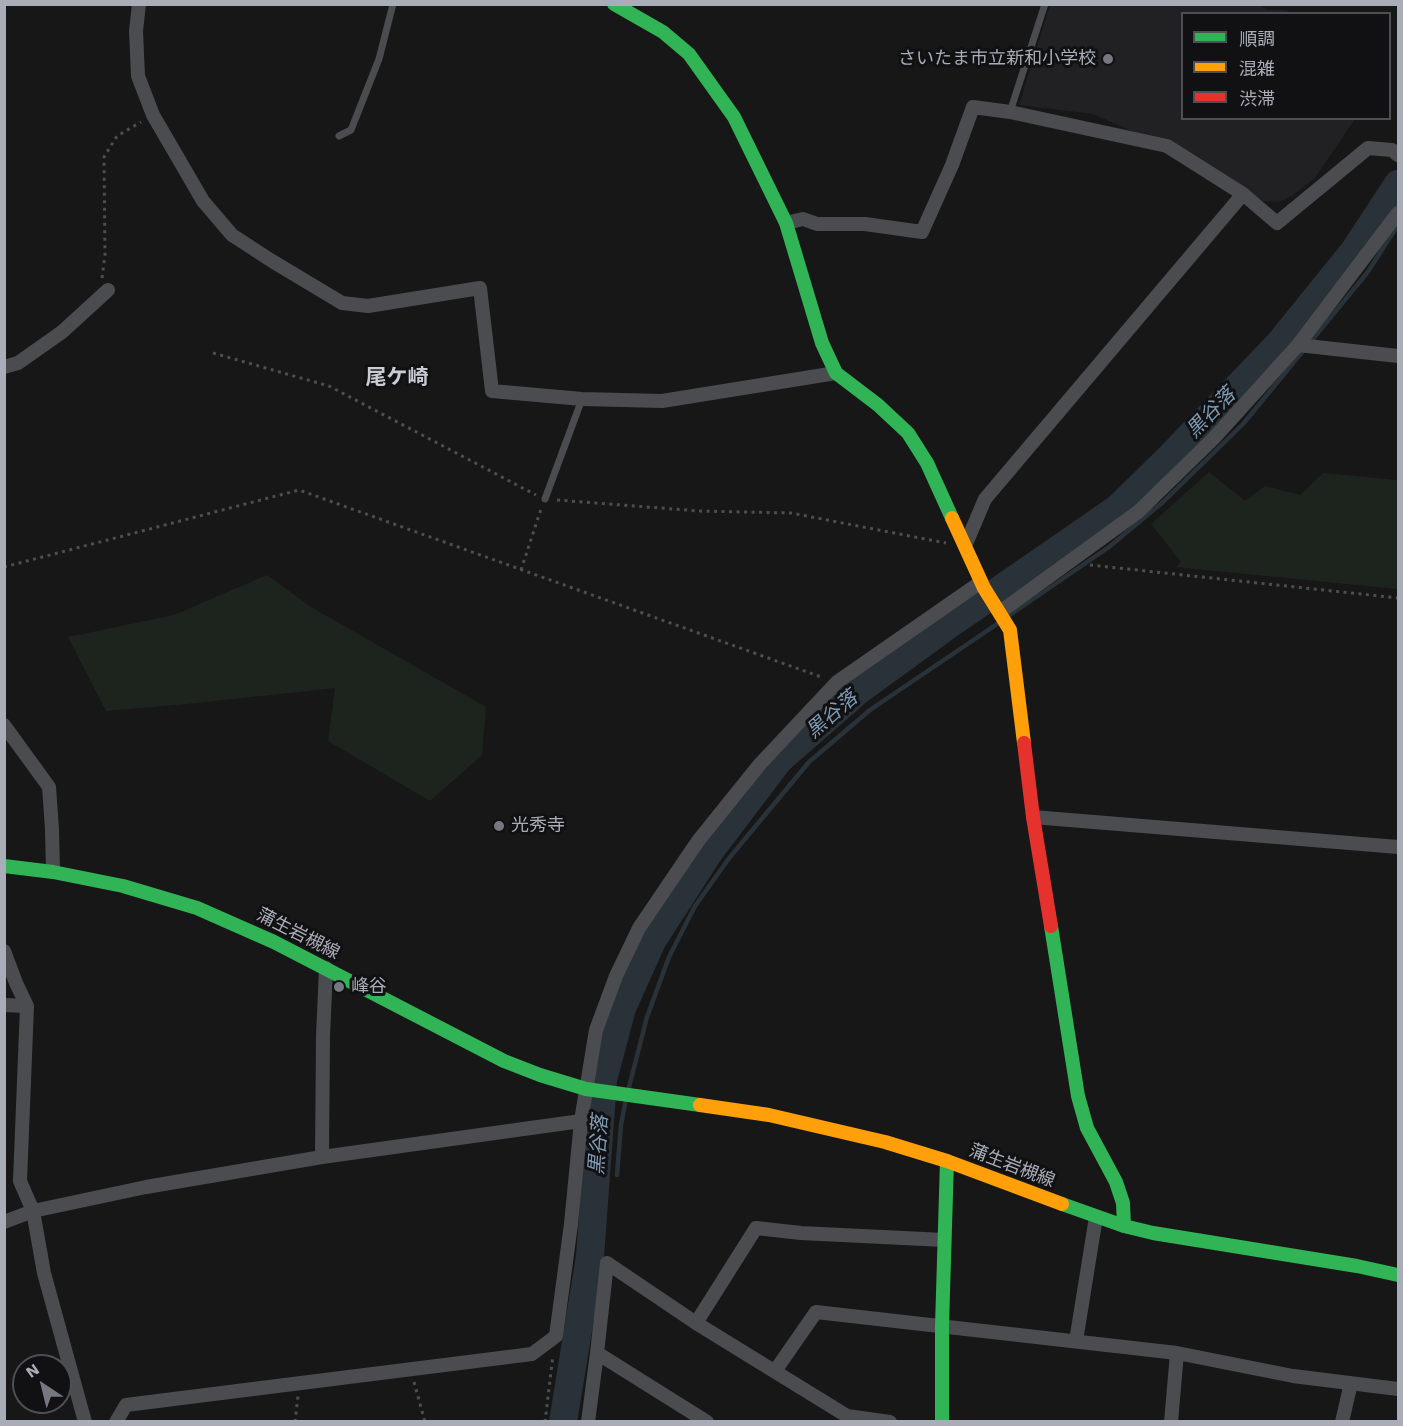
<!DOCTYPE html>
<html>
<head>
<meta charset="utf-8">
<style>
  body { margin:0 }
  #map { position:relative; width:1403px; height:1426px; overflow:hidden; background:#171717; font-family:"Work Sans","Noto Sans JP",sans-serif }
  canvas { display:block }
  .frame { position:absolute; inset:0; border:6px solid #a8adb8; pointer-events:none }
  .legend { position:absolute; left:1181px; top:12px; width:210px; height:108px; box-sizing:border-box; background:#111113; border:2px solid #4d4f55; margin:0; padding:8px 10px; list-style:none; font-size:18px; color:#a8adb8 }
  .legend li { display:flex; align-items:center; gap:12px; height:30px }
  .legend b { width:30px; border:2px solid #4d4f55 }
  .north { position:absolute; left:12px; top:1354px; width:60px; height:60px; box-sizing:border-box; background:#111113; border:2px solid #4d4f55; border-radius:50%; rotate:325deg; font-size:16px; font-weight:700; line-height:24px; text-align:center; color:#a8adb8 }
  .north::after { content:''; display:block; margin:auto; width:21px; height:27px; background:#757880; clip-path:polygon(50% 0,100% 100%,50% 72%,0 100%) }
</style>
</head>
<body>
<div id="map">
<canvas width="1403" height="1426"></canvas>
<div class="frame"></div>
<ul class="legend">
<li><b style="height:8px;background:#30b455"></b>順調</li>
<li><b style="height:8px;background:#ff9f0a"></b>混雑</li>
<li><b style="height:8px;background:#e5322d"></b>渋滞</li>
</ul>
<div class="north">N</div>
</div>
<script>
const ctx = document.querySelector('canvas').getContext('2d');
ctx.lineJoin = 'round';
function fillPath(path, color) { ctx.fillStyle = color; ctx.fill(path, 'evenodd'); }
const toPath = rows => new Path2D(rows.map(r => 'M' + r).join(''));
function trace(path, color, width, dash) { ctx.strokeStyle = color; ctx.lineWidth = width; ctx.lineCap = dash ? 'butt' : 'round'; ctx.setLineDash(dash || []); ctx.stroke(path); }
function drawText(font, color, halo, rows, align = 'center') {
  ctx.font = font + ' "Work Sans","Noto Sans JP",sans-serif'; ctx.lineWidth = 6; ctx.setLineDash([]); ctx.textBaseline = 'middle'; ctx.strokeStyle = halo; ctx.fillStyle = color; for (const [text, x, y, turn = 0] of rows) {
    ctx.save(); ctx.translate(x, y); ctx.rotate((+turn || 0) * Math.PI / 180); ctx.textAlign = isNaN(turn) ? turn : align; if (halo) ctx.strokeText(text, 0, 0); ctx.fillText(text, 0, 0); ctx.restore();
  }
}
fillPath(toPath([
  [1258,4,1267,10,1285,10,1294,13,1182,14,1182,118,1355,119,1315,178,1292,196,1279,202,1263,201,1200,161,1093,114,1019,105,1050,5]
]), '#212123');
fillPath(toPath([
  [1209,472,1245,501,1265,486,1300,495,1323,473,1398,480,1398,589,1176,567,1181,562,1151,524],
  [267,575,311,607,486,707,482,755,430,801,328,741,335,688,187,704,106,711,68,637,174,615]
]), '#1d241e');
trace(toPath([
  [1007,617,1109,547,1163,502,1243,424,1367,273,1398,225],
  [628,1091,647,1017,669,957,695,906,730,857,809,762,870,710,1000,622],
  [617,1175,621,1125,626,1099]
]), '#2a3239', 4.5);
trace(toPath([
  [563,1422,590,1257,603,1080,622,1008,652,941,710,851,779,760,858,691,950,624,1118,508,1169,458,1278,345,1354,251,1398,184]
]), '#2a3239', 28);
trace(toPath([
  [102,278,105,255,104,157,117,136,141,122],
  [213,353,329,386,536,495],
  [557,500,699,511,791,513,946,543],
  [1090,565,1398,598],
  [4,567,299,490,824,678],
  [521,570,541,509],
  [414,1382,425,1422],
  [295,1422,298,1396],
  [545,1422,553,1355]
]), '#4d4e52', 3, [3, 4.5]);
trace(toPath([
  [1010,112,1045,4],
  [339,136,351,130,379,59,393,4],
  [545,499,582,399]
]), '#4b4c50', 7);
trace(toPath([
  [139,4,136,31,138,76,153,115,203,201,232,235,272,261,342,303,368,306,480,288,492,391,582,399,662,401,836,373],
  [786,223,803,219,817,224,865,224,922,232,952,165,973,107,1010,112,1167,146,1243,194,1277,223,1368,148,1392,150,1398,155],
  [1298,345,1398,356],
  [4,367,18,363,62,332,108,290],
  [965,546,985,499,1243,194],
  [1000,612,1138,512,1214,438,1298,345,1398,213],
  [4,725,49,787,52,829,53,872],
  [1033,817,1398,847],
  [4,951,16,983,27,1006,20,1181,33,1211,44,1273,85,1422],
  [4,1005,27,1006],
  [322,1157,323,1036,326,968],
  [4,1222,33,1211,146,1187,322,1157,581,1121],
  [696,1323,756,1228,801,1233,944,1240],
  [1076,1341,1096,1217],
  [775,1371,816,1312,1177,1353,1293,1376,1398,1389],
  [116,1422,126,1405,532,1354,556,1336,571,1224,581,1121,596,1030,616,976,639,928,698,841,760,764,837,682,981,582],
  [588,1422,597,1353],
  [707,1422,597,1353,607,1263,696,1323,847,1416,890,1422],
  [1171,1422,1177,1353],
  [1342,1422,1351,1383]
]), '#4b4c50', 14);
trace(toPath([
  [614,4,663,32,689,54,734,117,786,223,822,343,836,373,878,405,908,433,927,463,952,518],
  [4,866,53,872,123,886,197,908,274,942,504,1061,540,1075,586,1089,700,1105],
  [1051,926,1078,1096,1087,1128,1116,1182,1123,1203,1124,1226],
  [1062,1204,1124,1226,1153,1233,1357,1266,1398,1275],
  [942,1422,942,1326,947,1161]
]), '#30b455', 14);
trace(toPath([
  [952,518,984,588,1010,630,1024,743],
  [700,1105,769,1115,885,1142,947,1161,1062,1204]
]), '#ff9f0a', 14);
trace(toPath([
  [1024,743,1033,817,1051,926]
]), '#e5322d', 14);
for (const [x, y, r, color] of [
  [1108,59,6,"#757880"],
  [499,826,6,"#757880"],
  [339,987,6,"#757880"]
]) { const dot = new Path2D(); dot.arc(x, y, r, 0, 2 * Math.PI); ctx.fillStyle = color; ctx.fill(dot); trace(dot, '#111113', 2); }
drawText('18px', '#a8adb8', '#111113', [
  ["さいたま市立新和小学校",1096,59,"right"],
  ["光秀寺",511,826],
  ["峰谷",351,987]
], 'left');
drawText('18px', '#a8adb8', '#111113', [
  ["蒲生岩槻線",298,934,27],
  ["蒲生岩槻線",1012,1166,21]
]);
drawText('italic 20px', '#7f9bb3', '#111113', [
  ["黒谷落",1211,413,-46],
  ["黒谷落",832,715,-41],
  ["黒谷落",599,1145,-86]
]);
drawText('bold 21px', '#c9ccd4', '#111113', [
  ["尾ケ崎",397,378]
]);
</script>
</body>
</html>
